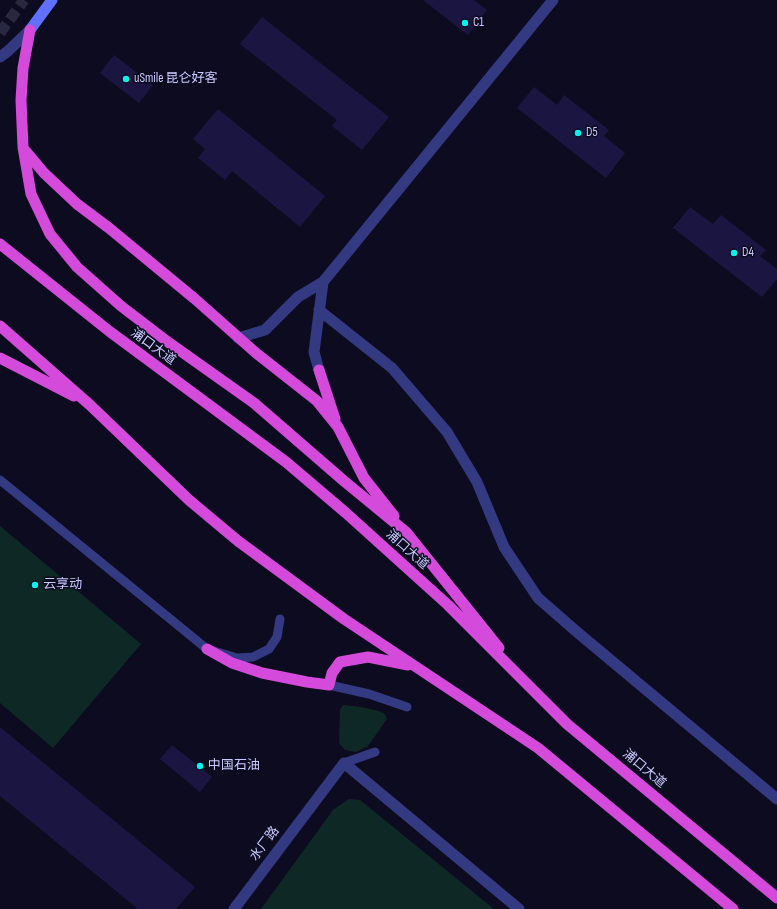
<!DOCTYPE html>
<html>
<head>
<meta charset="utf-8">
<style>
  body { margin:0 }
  canvas { display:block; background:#0c0b1f }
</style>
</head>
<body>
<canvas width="777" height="909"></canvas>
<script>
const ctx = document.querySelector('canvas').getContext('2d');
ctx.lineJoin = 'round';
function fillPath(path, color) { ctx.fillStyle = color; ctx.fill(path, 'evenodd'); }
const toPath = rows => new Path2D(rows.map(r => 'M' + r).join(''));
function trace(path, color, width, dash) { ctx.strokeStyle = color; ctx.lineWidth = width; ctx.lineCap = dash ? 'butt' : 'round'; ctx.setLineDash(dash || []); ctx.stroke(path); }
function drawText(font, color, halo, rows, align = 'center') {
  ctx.font = font + ' "Sofia Sans Condensed","Noto Sans SC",sans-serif'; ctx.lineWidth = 3; ctx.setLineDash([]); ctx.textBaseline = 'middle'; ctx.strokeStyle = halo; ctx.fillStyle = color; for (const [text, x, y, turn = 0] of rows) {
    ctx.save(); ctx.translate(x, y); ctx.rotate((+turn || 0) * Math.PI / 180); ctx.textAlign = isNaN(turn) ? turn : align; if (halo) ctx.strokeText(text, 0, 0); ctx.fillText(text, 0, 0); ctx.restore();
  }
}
fillPath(toPath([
  [0,526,141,644,53,748,0,703],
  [343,705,361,707,378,711,384,713,387,719,368,746,356,752,345,750,339,743,340,710],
  [349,799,360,800,494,909,261,909,333,810]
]), '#0e2925');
fillPath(toPath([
  [423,0,474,0,487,10,468,35],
  [262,17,389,117,362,150,332,126,337,120,240,44],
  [114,55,153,85,139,103,100,73],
  [534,87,557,105,564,95,609,130,604,136,625,153,606,178,517,108],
  [218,109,325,196,300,227,232,171,225,180,198,158,205,149,193,139],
  [690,207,713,224,721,215,766,250,760,256,777,269,777,279,762,297,673,228],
  [0,727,195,887,176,909,138,909,0,796],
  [172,745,212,777,200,792,160,759]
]), '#1a1641');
trace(toPath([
  [0,33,24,0]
]), '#282841', 11, [11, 5.5]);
trace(toPath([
  [0,480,207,649,237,658,253,657,269,649,277,637,280,619],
  [329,685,369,694,407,707],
  [344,763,375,752]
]), '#333a81', 9);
trace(toPath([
  [319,310,392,368,447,432,477,482,504,547,538,598,577,632,777,799],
  [238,338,265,330,298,297,323,282,553,0],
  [319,370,314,352,323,282],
  [234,909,344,763,519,909]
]), '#333a81', 11);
trace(toPath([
  [0,57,8,51,30,30]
]), '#333a81', 11);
trace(toPath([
  [30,30,52,0]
]), '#6070ff', 11);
trace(toPath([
  [30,30,23,68,21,100,23,147,31,194,50,234,77,267,121,306,168,342,254,403,344,481,406,532,499,648],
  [23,148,44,173,77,204,109,228,195,299,256,353,317,401,338,427,364,478,394,516],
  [0,244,109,331,286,462,346,513,448,605,567,724,777,898],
  [0,326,90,405,189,500,238,541,344,619,538,748,733,909],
  [0,358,74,396],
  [319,370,335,419],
  [207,649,232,663,262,673,307,682,329,685,332,673,340,662,368,657,408,665]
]), '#d44ada', 11);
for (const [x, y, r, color] of [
  [465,23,4,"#00f4ee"],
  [126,79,4,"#00f4ee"],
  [578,133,4,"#00f4ee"],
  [734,253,4,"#00f4ee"],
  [35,585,4,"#00f4ee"],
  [200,766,4,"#00f4ee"]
]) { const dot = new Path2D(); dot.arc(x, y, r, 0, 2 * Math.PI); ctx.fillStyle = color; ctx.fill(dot); trace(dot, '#0c0b1f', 1.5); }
drawText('13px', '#c9caff', '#0c0b1f', [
  ["C1",473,23],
  ["uSmile 昆仑好客",134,79],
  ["D5",586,133],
  ["D4",742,253],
  ["云享动",43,585],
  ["中国石油",208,766]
], 'left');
drawText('13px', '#c9caff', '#0c0b1f', [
  ["浦口大道",153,347,36],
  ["浦口大道",407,550,42],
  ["浦口大道",644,769,40],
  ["水厂路",265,844,-53]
]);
</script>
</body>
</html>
